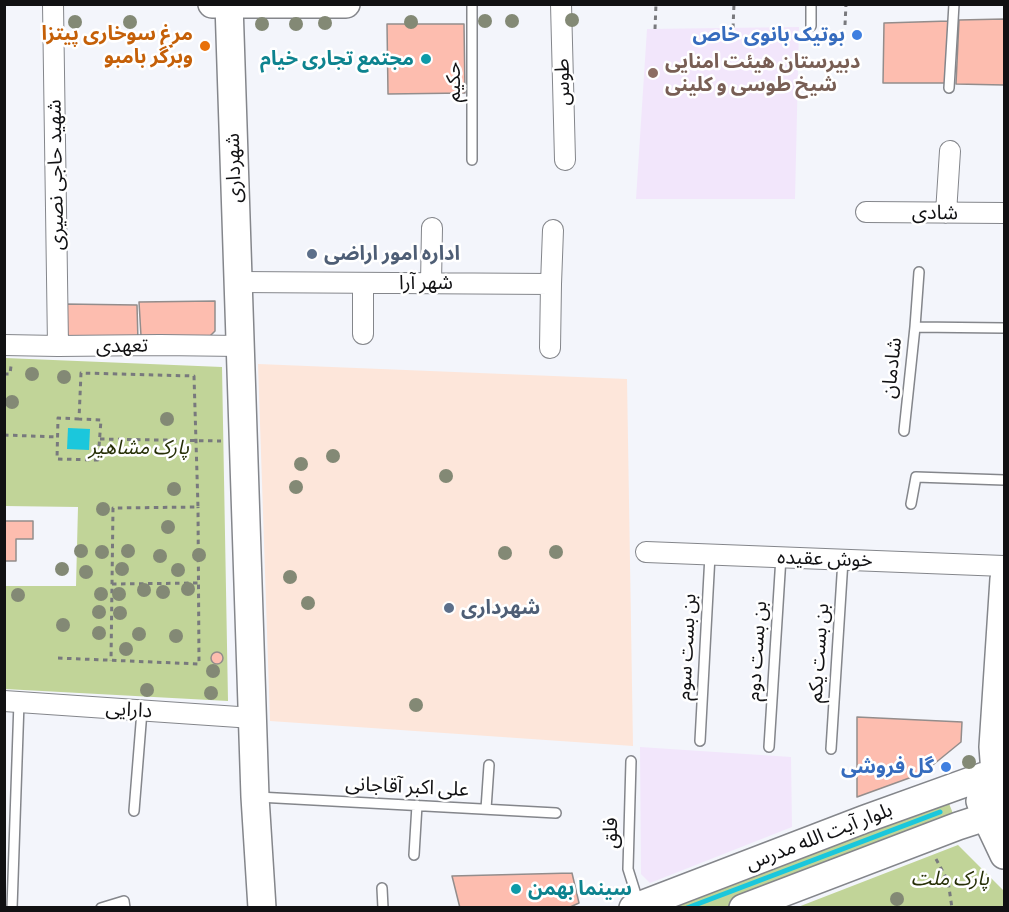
<!DOCTYPE html>
<html>
<head>
<meta charset="utf-8">
<style>
  body { margin:0 }
  #map { position:relative; width:1009px; height:912px; overflow:hidden; background:#f3f5fb; font-family:Literata,serif }
  canvas { display:block }
  .frame { position:absolute; inset:0; border:6px solid #111113; pointer-events:none }
</style>
</head>
<body>
<div id="map">
<canvas width="1009" height="912"></canvas>
<div class="frame"></div>
</div>
<script>
const ctx = document.querySelector('canvas').getContext('2d');
ctx.lineJoin = 'round';
function fillPath(path, color) { ctx.fillStyle = color; ctx.fill(path, 'evenodd'); }
const toPath = rows => new Path2D(rows.map(r => 'M' + r).join(''));
function trace(path, color, width, dash) { ctx.strokeStyle = color; ctx.lineWidth = width; ctx.lineCap = dash ? 'butt' : 'round'; ctx.setLineDash(dash || []); ctx.stroke(path); }
function drawText(font, color, halo, rows, align = 'center') {
  ctx.font = font + ' Literata,"Noto Sans Arabic",serif'; ctx.lineWidth = 5; ctx.setLineDash([]); ctx.textBaseline = 'middle'; ctx.strokeStyle = halo; ctx.fillStyle = color; for (const [text, x, y, turn = 0] of rows) {
    ctx.save(); ctx.translate(x, y); ctx.rotate((+turn || 0) * Math.PI / 180); ctx.textAlign = isNaN(turn) ? turn : align; if (halo) ctx.strokeText(text, 0, 0); ctx.fillText(text, 0, 0); ctx.restore();
  }
}
fillPath(toPath([
  [258,364,627,379,633,746,270,721]
]), '#fde6da');
fillPath(toPath([
  [799,27,795,199,636,199,647,29],
  [640,747,791,757,792,827,650,883,641,874]
]), '#f2e6fb');
fillPath(toPath([
  [5,358,222,367,228,701,5,689,5,586,76,586,78,507,5,506],
  [944,791,958,826,743,907,653,908],
  [958,845,1004,891,1004,907,798,907]
]), '#c1d498');
fillPath(toPath([
  [68,428,90,429,89,450,67,449]
]), '#1bc7dc');
trace(toPath([
  [687,908,940,812]
]), '#1bc7dc', 5);
const building = toPath([
  [1004,19,1004,85,956,84,959,20,1004,19],
  [949,21,946,83,883,83,884,23,949,21],
  [387,24,464,24,465,93,388,94,387,24],
  [215,301,215,331,209,337,141,336,139,302,215,301],
  [64,304,137,305,138,342,64,339,64,304],
  [4,521,33,521,33,539,16,539,16,561,4,561,4,521],
  '211 658a6 6 0 1 1 12 0a6 6 0 1 1-12 0Z',
  [857,717,962,722,961,742,923,773,857,797,857,717],
  [572,873,579,903,568,908,460,908,452,876,572,873]
]);
fillPath(building, '#fdbdaf');
trace(building, '#938d8c', 1.5);
const lane = toPath([
  [811,26,811,4],
  [949,88,954,4],
  [472,160,472,4],
  [915,327,919,272],
  [904,431,915,327,1004,328],
  [911,504,916,477,1004,480],
  [700,741,710,555],
  [769,747,781,557],
  [831,749,843,560],
  [631,761,628,869,639,904],
  [258,797,556,813],
  [486,809,489,765],
  [134,811,142,711],
  [414,855,417,805],
  [382,888,383,908],
  [12,908,19,702],
  [101,908,124,901,125,908]
]);
const street = toPath([
  [53,4,58,346],
  [561,4,565,160],
  [866,212,1004,213],
  [946,213,950,151],
  [238,282,551,284,550,348],
  [363,283,363,334],
  [431,283,432,228],
  [551,284,553,230],
  [4,345,58,346,160,345,240,346],
  [646,552,1004,566],
  [4,701,253,718]
]);
const secondary = toPath([
  [212,4,346,4],
  [229,4,255,797,262,908],
  [1000,790,995,773,993,747,1004,579],
  [980,801,986,817,1004,855],
  [633,908,865,819,1004,769],
  [743,908,958,826,1004,811]
]);
trace(lane, '#84868b', 12);
trace(street, '#84868b', 22);
trace(secondary, '#84868b', 30);
trace(toPath([
  [845,25,846,4],
  [733,28,734,4],
  [655,29,656,4],
  [4,374,10,374,11,366],
  [79,419,58,418,57,459,98,460,101,420,79,419,81,373,194,376,198,507,113,508,111,661],
  [4,435,58,437],
  [100,439,221,441],
  [112,584,199,583],
  [58,658,199,664,198,507],
  [936,859,948,881,952,908]
]), '#78797d', 3, [4.5, 4.5]);
trace(lane, '#fff', 9);
trace(street, '#fff', 20);
trace(secondary, '#fff', 27);
ctx.fillStyle = '#838975';
for (const [x, y] of [
  [572,20],
  [485,21],
  [512,21],
  [75,22],
  [130,22],
  [411,22],
  [325,23],
  [262,24],
  [296,24],
  [32,374],
  [64,377],
  [12,402],
  [167,419],
  [333,456],
  [301,464],
  [446,476],
  [296,487],
  [174,489],
  [103,509],
  [168,527],
  [81,551],
  [128,551],
  [102,552],
  [556,552],
  [505,553],
  [199,555],
  [160,556],
  [62,569],
  [122,569],
  [178,570],
  [86,572],
  [290,577],
  [188,589],
  [144,590],
  [163,592],
  [101,594],
  [119,594],
  [18,595],
  [308,603],
  [99,612],
  [120,613],
  [63,625],
  [99,633],
  [139,634],
  [176,636],
  [126,649],
  [213,671],
  [147,690],
  [211,693],
  [416,705],
  [969,762],
  [897,899]
]) { ctx.beginPath(); ctx.arc(x, y, 7, 0, 2 * Math.PI); ctx.fill(); }
for (const [x, y, r, color] of [
  [857,35,6,"#3f7fe0"],
  [205,46,6,"#e8710a"],
  [426,59,6,"#0f9aa8"],
  [653,73,6,"#8d6e63"],
  [312,254,6,"#5c6f8a"],
  [449,608,6,"#5c6f8a"],
  [946,767,6,"#3f7fe0"],
  [516,889,6,"#0f9aa8"]
]) { const dot = new Path2D(); dot.arc(x, y, r, 0, 2 * Math.PI); ctx.fillStyle = color; ctx.fill(dot); trace(dot, '#fff', 2); }
drawText('bold 20px', '#c56008', '#fff', [
  ["مرغ سوخاری پیتزا",193,34],
  ["وبرگر بامبو",193,57]
], 'right');
drawText('bold 20px', '#366cbe', '#fff', [
  ["بوتیک بانوی خاص",845,35],
  ["گل فروشی",934,767]
], 'right');
drawText('bold 20px', '#0d838f', '#fff', [
  ["مجتمع تجاری خیام",414,59],
  ["سینما بهمن",528,889,"left"]
], 'right');
drawText('bold 20px', '#785e54', '#fff', [
  ["دبیرستان هیئت امنایی",665,62],
  ["شیخ طوسی و کلینی",665,85]
], 'left');
drawText('20px', '#111113', '#fff', [
  ["حکیم",454,82,-90],
  ["طوس",563,82,-91],
  ["شهرداری",234,168,-92],
  ["شهید حاجی نصیری",56,175,-91],
  ["شادی",935,213,1],
  ["شهر آرا",426,283],
  ["تعهدی",122,346,-1],
  ["شادمان",892,368,-84],
  ["خوش عقیده",825,559,2],
  ["بن بست سوم",687,647,-87],
  ["بن بست دوم",757,651,-86],
  ["بن بست یکم",819,653,-86],
  ["دارایی",129,710,4],
  ["علی اکبر آقاجانی",407,787,3],
  ["فلق",611,833,-89],
  ["بلوار آیت الله مدرس",819,837,-21]
]);
drawText('bold 20px', '#4e5e75', '#fff', [
  ["اداره امور اراضی",324,254],
  ["شهرداری",461,608]
], 'left');
drawText('italic 20px', '#273007', '#fff', [
  ["پارک مشاهیر",139,448],
  ["پارک ملت",950,879]
]);
</script>
</body>
</html>
